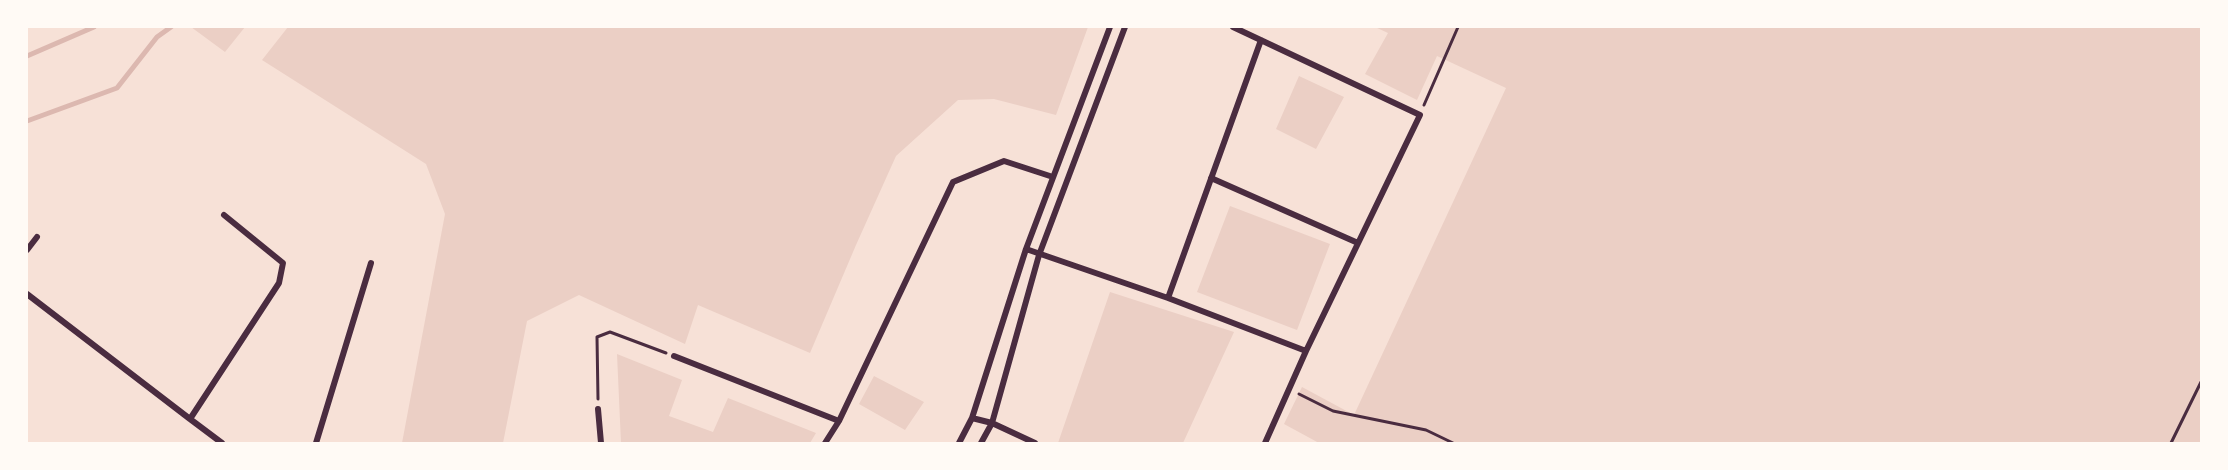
<!DOCTYPE html>
<html>
<head>
<meta charset="utf-8">
<style>
  body { margin:0 }
  #map { position:relative; width:2228px; height:470px; overflow:hidden; background:#f7e1d7; font-family:Rubik,sans-serif }
  canvas { display:block }
  .frame { position:absolute; inset:0; border:28px solid #fffaf5; pointer-events:none }
</style>
</head>
<body>
<div id="map">
<canvas width="2228" height="470"></canvas>
<div class="frame"></div>
</div>
<script>
const ctx = document.querySelector('canvas').getContext('2d');
ctx.lineJoin = 'round';
function fillPath(path, color) { ctx.fillStyle = color; ctx.fill(path, 'evenodd'); }
const toPath = rows => new Path2D(rows.map(r => 'M' + r).join(''));
function trace(path, color, width, dash) { ctx.strokeStyle = color; ctx.lineWidth = width; ctx.lineCap = dash ? 'butt' : 'round'; ctx.setLineDash(dash || []); ctx.stroke(path); }
fillPath(toPath([
  [191,27,245,27,225,52],
  [288,27,1088,27,1056,115,994,99,958,100,896,156,856,245,810,353,698,305,685,344,579,295,527,321,503,443,402,443,445,214,426,164,262,60],
  [1375,27,2201,27,2201,443,1319,443,1284,424,1302,387,1354,415,1506,88,1437,56,1417,100,1365,74,1388,33],
  [1299,76,1344,97,1316,149,1276,129],
  [1230,206,1330,244,1297,330,1197,292],
  [1110,292,1234,332,1183,443,1058,443],
  [617,354,682,380,669,416,713,432,728,398,816,433,810,443,621,443],
  [874,376,924,402,905,430,859,404]
]), '#ebcfc5');
trace(toPath([
  [27,56,94,27],
  [27,121,117,88,157,37,171,27]
]), '#dcb8b0', 5);
trace(toPath([
  [1424,105,1458,27],
  [1299,394,1333,411,1426,430,1453,443],
  [598,399,597,337,610,332,666,353],
  [2171,443,2201,382]
]), '#4a2c40', 3);
trace(toPath([
  [1233,27,1420,115,1306,351,1265,443],
  [1211,178,1358,243],
  [1026,249,1168,298,1306,351],
  [27,250,37,237],
  [27,294,190,419],
  [1168,298,1261,40],
  [674,356,839,421],
  [598,409,601,443],
  [972,418,992,423,1035,443],
  [222,443,190,419,279,283,283,263,224,215],
  [316,443,371,263],
  [825,443,839,421,953,182,1004,161,1053,177],
  [959,443,972,418,1026,249,1110,27],
  [981,443,992,423,1039,255,1125,27]
]), '#4a2c40', 6);
</script>
</body>
</html>
